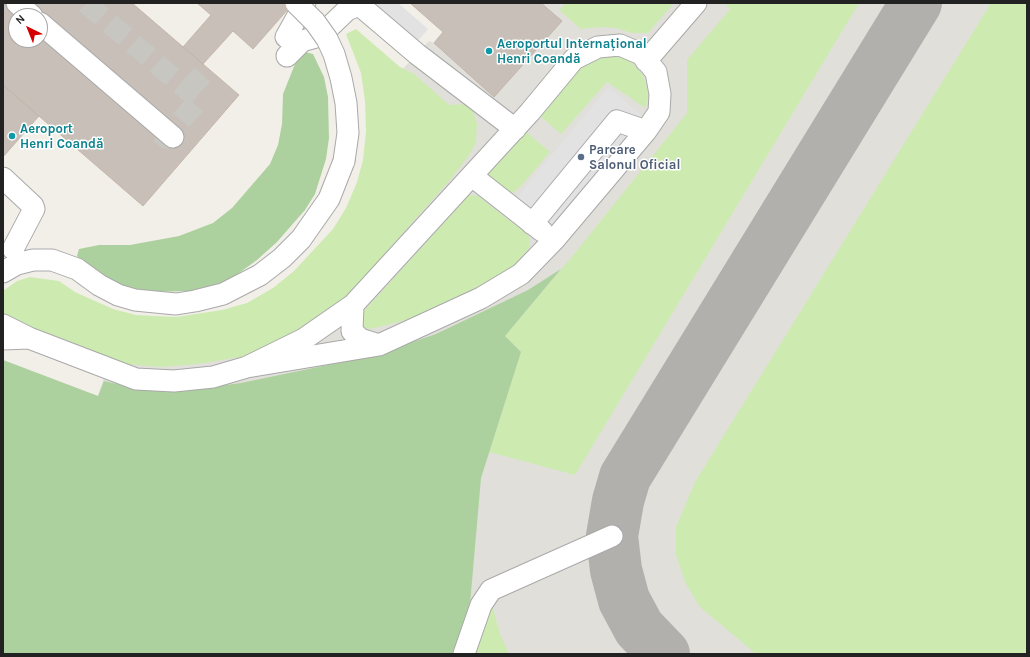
<!DOCTYPE html>
<html>
<head>
<meta charset="utf-8">
<style>
  body { margin:0 }
  #map { position:relative; width:1030px; height:657px; overflow:hidden; background:#f2efe9; font-family:Karla,sans-serif }
  canvas { display:block }
  .frame { position:absolute; inset:0; border:4px solid #222; pointer-events:none }
  .north { position:absolute; left:8px; top:8px; width:40px; height:40px; box-sizing:border-box; background:#fff; border:1px solid #a7a7a7; border-radius:50%; rotate:317deg; font-size:11px; font-weight:700; line-height:16px; text-align:center; color:#222 }
  .north::after { content:''; display:block; margin:auto; width:14px; height:18px; background:#d40000; clip-path:polygon(50% 0,100% 100%,50% 72%,0 100%) }
</style>
</head>
<body>
<div id="map">
<canvas width="1030" height="657"></canvas>
<div class="frame"></div>
<div class="north">N</div>
</div>
<script>
const ctx = document.querySelector('canvas').getContext('2d');
ctx.lineJoin = 'round';
function fillPath(path, color) { ctx.fillStyle = color; ctx.fill(path, 'evenodd'); }
const toPath = rows => new Path2D(rows.map(r => 'M' + r).join(''));
function trace(path, color, width, dash) { ctx.strokeStyle = color; ctx.lineWidth = width; ctx.lineCap = dash ? 'butt' : 'round'; ctx.setLineDash(dash || []); ctx.stroke(path); }
function drawText(font, color, halo, rows, align = 'center') {
  ctx.font = font + ' Karla,sans-serif'; ctx.lineWidth = 3; ctx.setLineDash([]); ctx.textBaseline = 'middle'; ctx.strokeStyle = halo; ctx.fillStyle = color; for (const [text, x, y, turn = 0] of rows) {
    ctx.save(); ctx.translate(x, y); ctx.rotate((+turn || 0) * Math.PI / 180); ctx.textAlign = isNaN(turn) ? turn : align; if (halo) ctx.strokeText(text, 0, 0); ctx.fillText(text, 0, 0); ctx.restore();
  }
}
fillPath(toPath([
  [410,3,1027,3,1027,654,3,654,3,360,98,396,107,368,210,336,335,269,400,72,429,41,434,43,443,32]
]), '#e1dfda');
fillPath(toPath([
  [566,3,674,3,648,33,631,33,616,28,601,27,581,29,559,10],
  [725,3,859,3,575,475,489,452,521,352,505,336,575,253,687,113,687,60,730,9],
  [991,3,1027,3,1027,654,756,654,700,607,686,584,676,555,676,527,695,482],
  [356,29,400,67,414,74,449,105,471,104,477,124,476,142,470,154,450,180,366,275,339,303,317,321,267,347,240,357,198,364,160,367,124,364,35,331,3,314,3,291,17,281,30,277,59,281,75,292,113,309,136,315,176,317,222,310,247,303,273,288,294,271,333,229,346,208,357,182,363,160,366,131,365,101,361,73,346,34],
  [611,54,630,61,643,75,649,95,645,108,607,82,561,134,539,115,581,66,588,60],
  [524,130,550,152,522,185,514,192,506,193,492,183,489,175,492,167],
  [469,195,478,196,527,234,530,238,529,248,517,263,490,282,459,299,424,314,395,323,370,329,361,328,363,312],
  [492,605,500,634,509,654,470,654]
]), '#cdebb0');
fillPath(toPath([
  [305,52,313,54,324,77,328,97,329,138,326,159,315,194,305,210,277,242,257,260,232,278,211,287,191,291,146,292,116,286,86,267,77,256,79,249,99,245,130,245,179,236,213,223,232,208,270,164,278,145,282,124,283,94,295,64],
  [561,269,505,336,521,352,481,478,470,604,453,654,3,654,3,360,98,396,104,381,134,388,210,387,241,383,371,356,436,334,528,290]
]), '#add19e');
fillPath(toPath([
  [369,3,398,3,428,29,416,43],
  [608,87,644,117,553,227,517,197]
]), '#e2e2e2');
trace(toPath([
  [664,654,639,628,624,600,616,570,612,536,618,501,625,477,916,3]
]), '#b1b0ac', 52);
const building = toPath([
  [3,3,132,3,239,95,143,206,3,85,3,3],
  [16,16,40,16,40,40,16,40,16,16],
  [197,3,286,3,290,7,253,49,233,31,203,64,183,47,211,15,197,3],
  [410,3,541,3,562,21,494,97,434,43,443,32,410,3],
  [3,85,39,116,3,157,3,85]
]);
fillPath(building, '#c7bfb8');
trace(building, '#c4b6ab', 1);
trace(toPath([
  [86,3,199,100,166,138,156,129],
  [188,90,208,69]
]), '#c8c6c1', 21, [21, 10]);
const minor = toPath([
  [17,3,32,16],
  [357,3,417,54,515,129],
  [40,23,173,137],
  [286,37,305,3],
  [287,56,302,41,320,36,347,10,359,5],
  [646,61,696,3],
  [472,176,542,231],
  [3,178,33,206,34,209,13,249],
  [532,224,617,121,646,131],
  [3,272,17,264,33,260,52,260,77,269,99,285,118,295,135,300,176,304,195,301,223,294,260,275,282,258,301,239,329,199,344,161],
  [353,305,352,331,360,339,379,345],
  [3,325,29,338,3,339],
  [29,338,136,379,174,381,213,377,247,367,304,339,353,305,530,112,574,59,598,47,620,45,641,54,656,72,660,94,659,112,646,131,554,240,521,274,481,298,379,345,247,367],
  [464,654,481,605,491,590,612,536]
]);
trace(minor, '#a9a9a9', 23);
trace(minor, '#fff', 21);
const minorBridge = toPath([
  [296,3,315,22,327,39,334,54,341,78,346,103,348,133,344,161]
]);
trace(minorBridge, '#a9a9a9', 23, []);
trace(minorBridge, '#fff', 21);
for (const [x, y, r, color] of [
  [489,51,4,"#0f9aa8"],
  [12,136,4,"#0f9aa8"],
  [581,157,4,"#5c6f8a"]
]) { const dot = new Path2D(); dot.arc(x, y, r, 0, 2 * Math.PI); ctx.fillStyle = color; ctx.fill(dot); trace(dot, '#fff', 1.5); }
drawText('bold 13px', '#0d838f', '#fff', [
  ["Aeroportul Internațional",497,44],
  ["Henri Coandă",497,59],
  ["Aeroport",20,129],
  ["Henri Coandă",20,144]
], 'left');
drawText('bold 13px', '#4e5e75', '#fff', [
  ["Parcare",589,150],
  ["Salonul Oficial",589,165]
], 'left');
</script>
</body>
</html>
